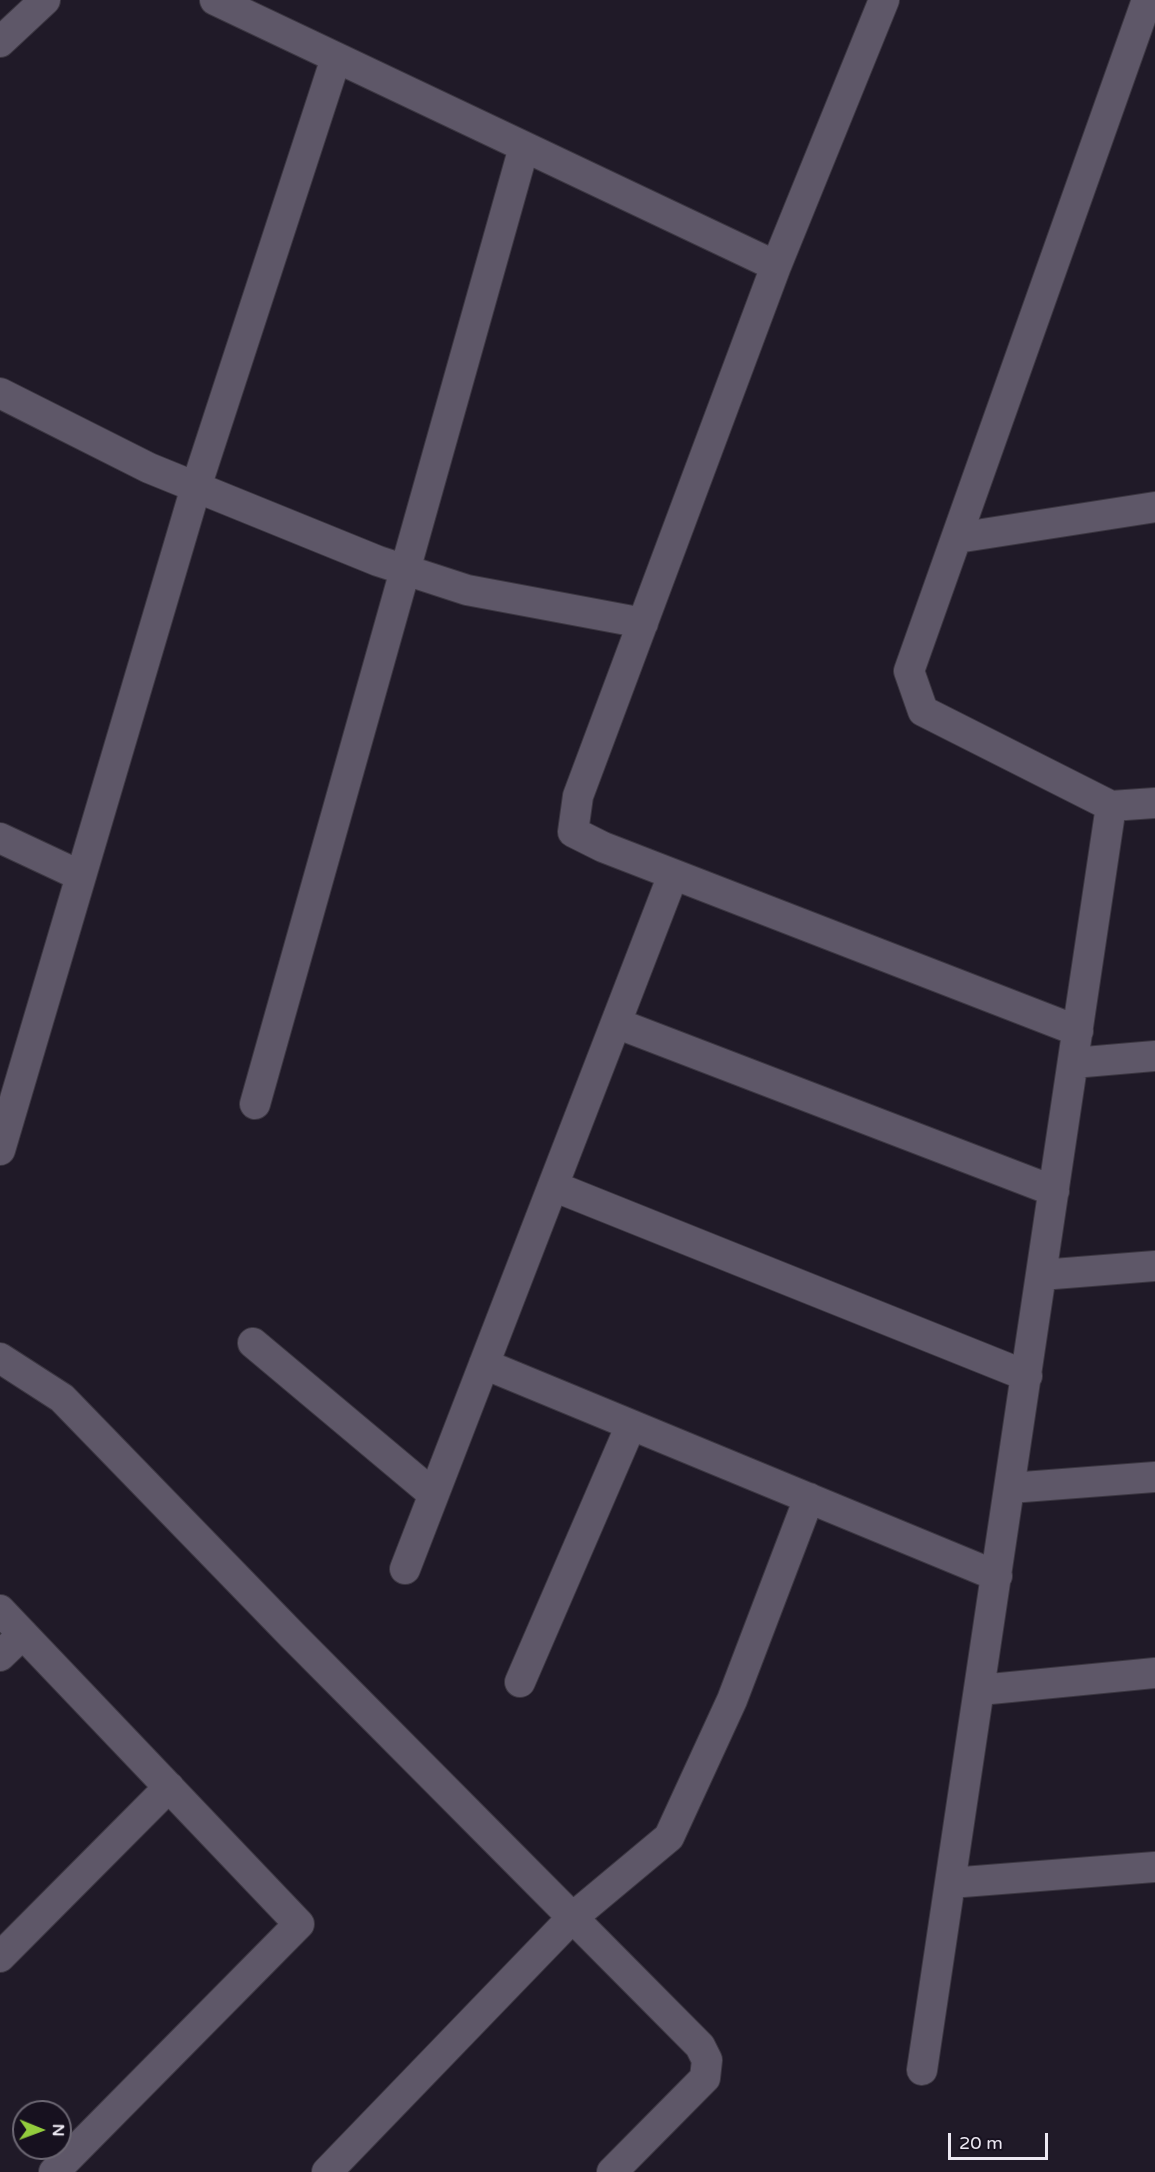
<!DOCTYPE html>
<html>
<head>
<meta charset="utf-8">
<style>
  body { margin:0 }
  #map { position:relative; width:1155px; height:2172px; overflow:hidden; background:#201a28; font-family:"Varela Round",sans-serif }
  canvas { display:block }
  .north { position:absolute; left:12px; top:2100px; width:60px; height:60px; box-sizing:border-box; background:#17111f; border:2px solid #6c6773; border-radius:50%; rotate:91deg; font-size:16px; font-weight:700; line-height:24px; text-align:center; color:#ece8f2 }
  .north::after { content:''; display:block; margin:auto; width:21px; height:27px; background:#93cc3d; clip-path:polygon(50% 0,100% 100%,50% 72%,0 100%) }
  .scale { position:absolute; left:948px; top:2133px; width:100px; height:27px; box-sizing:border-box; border:3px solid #ece8f2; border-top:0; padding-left:8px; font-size:18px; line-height:21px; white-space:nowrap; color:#ece8f2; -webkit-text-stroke:4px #17111f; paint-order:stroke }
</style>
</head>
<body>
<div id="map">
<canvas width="1155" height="2172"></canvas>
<div class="north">N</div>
<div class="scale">20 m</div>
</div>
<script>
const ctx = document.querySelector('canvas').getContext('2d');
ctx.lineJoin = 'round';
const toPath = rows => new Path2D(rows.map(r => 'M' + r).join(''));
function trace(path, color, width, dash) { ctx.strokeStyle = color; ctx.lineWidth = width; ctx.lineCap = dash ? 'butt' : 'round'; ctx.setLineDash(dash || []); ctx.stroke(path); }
const minor = toPath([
  [215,0,776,266],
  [884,0,776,266,578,796,573,832,603,847,1078,1031],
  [0,42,45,0],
  [0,393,149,468,378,561,467,590,643,623],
  [957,538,1155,507],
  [1111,806,1155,803],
  [0,838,81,876],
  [616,1023,1054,1191],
  [1073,1063,1155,1056],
  [255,1104,524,147],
  [0,1150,196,487,336,58],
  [553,1186,1027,1376],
  [1041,1275,1155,1266],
  [253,1343,433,1494],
  [0,1358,62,1398,292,1635,700,2046,707,2060,705,2078,612,2172],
  [484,1364,997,1576],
  [1010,1488,1155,1477],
  [405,1569,673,875],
  [0,1610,299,1924,54,2172],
  [0,1656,23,1634],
  [520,1682,631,1425],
  [980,1690,1155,1673],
  [950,1883,1155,1867],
  [0,1957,169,1787],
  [922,2070,1111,806,923,711,909,671,1147,0],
  [327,2172,572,1918,669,1837,732,1700,809,1498]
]);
trace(minor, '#3c3742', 32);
trace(minor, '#5e5768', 30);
</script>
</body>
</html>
